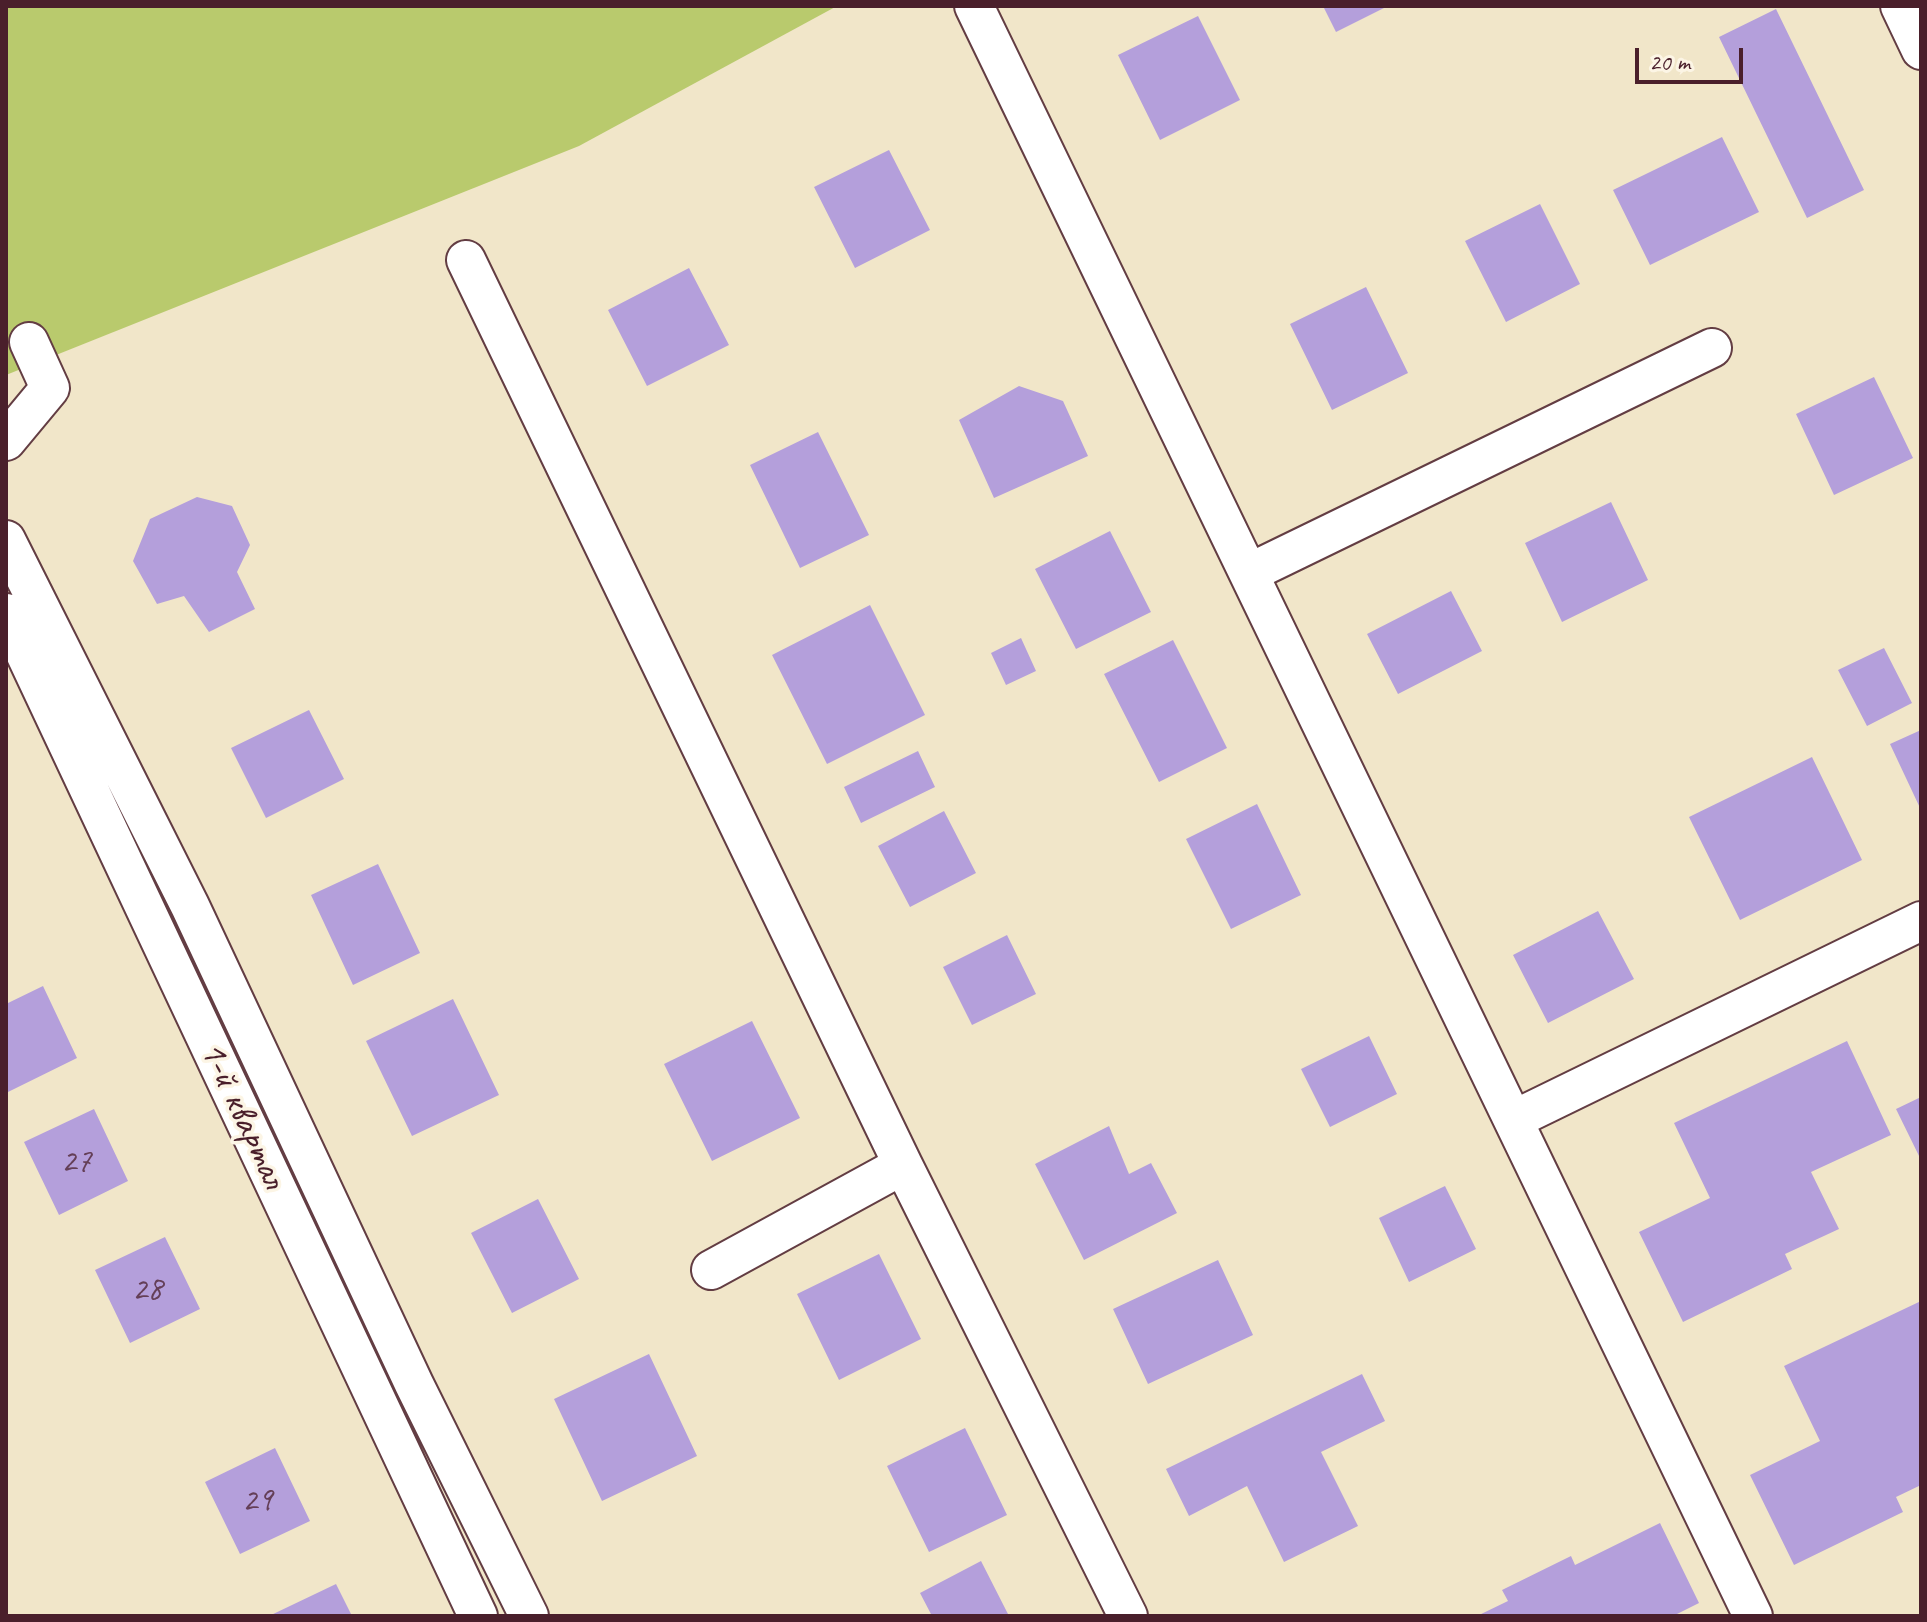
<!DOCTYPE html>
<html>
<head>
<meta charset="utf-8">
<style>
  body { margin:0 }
  #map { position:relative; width:1927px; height:1622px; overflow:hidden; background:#f1e6c9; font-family:Caveat,sans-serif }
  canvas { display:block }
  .frame { position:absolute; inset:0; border:8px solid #4a1f2b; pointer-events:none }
  .scale { position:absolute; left:1635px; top:48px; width:108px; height:36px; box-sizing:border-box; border:4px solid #4a1f2b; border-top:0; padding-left:10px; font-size:24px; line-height:28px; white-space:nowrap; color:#4a1f2b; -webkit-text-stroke:6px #fcf5e5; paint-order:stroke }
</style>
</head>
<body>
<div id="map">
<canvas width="1927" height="1622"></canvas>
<div class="frame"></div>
<div class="scale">20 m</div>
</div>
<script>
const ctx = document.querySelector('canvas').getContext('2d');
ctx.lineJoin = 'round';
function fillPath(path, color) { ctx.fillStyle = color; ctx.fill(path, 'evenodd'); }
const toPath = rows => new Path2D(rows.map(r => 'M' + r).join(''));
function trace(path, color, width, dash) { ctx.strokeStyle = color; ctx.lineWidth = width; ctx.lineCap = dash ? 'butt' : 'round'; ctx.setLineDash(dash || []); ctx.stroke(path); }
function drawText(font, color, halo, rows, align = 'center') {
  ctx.font = font + ' Caveat,sans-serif'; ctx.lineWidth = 7; ctx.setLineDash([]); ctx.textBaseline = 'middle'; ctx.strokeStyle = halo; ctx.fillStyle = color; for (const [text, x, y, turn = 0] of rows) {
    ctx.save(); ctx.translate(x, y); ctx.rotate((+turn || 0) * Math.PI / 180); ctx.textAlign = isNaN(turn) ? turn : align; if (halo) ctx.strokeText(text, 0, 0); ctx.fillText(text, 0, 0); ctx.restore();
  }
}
fillPath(toPath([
  [6,6,837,6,579,146,6,375]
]), '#b9ca6d');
fillPath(toPath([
  [1323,6,1388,6,1336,32],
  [1776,9,1864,190,1807,218,1719,37],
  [1198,16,1240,100,1160,140,1118,55],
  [1722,137,1759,212,1650,265,1613,190],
  [889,150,930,230,855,268,814,187],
  [1540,204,1580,284,1506,322,1465,241],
  [689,268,729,345,647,386,608,310],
  [1366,287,1408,373,1332,410,1290,324],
  [1874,377,1913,458,1834,495,1796,414],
  [1019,386,1063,401,1088,456,994,498,959,420],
  [818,432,869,535,800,568,750,465],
  [197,497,232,506,250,545,237,572,255,609,209,632,184,596,157,604,133,561,150,519],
  [1611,502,1648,580,1562,622,1525,543],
  [1110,531,1151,612,1076,649,1035,569],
  [1451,591,1482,651,1398,694,1367,634],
  [870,605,925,715,827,764,772,655],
  [1021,638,1036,671,1006,685,991,653],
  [1173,640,1227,748,1159,782,1104,674],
  [1884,648,1912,703,1867,726,1838,670],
  [309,710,344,779,266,818,231,748],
  [1921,730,1921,810,1890,744],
  [918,751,935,787,861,823,844,787],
  [1812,757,1862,860,1740,920,1689,817],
  [1257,804,1301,895,1231,929,1186,839],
  [944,811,976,873,910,907,878,846],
  [378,864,420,953,353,985,311,895],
  [1598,911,1634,979,1548,1023,1513,955],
  [1007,935,1036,994,972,1025,943,967],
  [43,986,77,1058,8,1092,6,1004],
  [453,999,499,1095,412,1136,366,1041],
  [752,1021,800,1118,712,1161,664,1064],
  [1369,1036,1397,1094,1330,1127,1301,1069],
  [1847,1041,1891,1135,1811,1172,1839,1229,1785,1254,1792,1269,1683,1322,1639,1232,1710,1198,1674,1123],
  [1921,1097,1921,1160,1896,1109],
  [94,1109,128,1181,59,1215,24,1142],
  [1109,1126,1129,1174,1151,1163,1177,1213,1084,1260,1035,1164],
  [1445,1186,1476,1249,1409,1282,1379,1218],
  [538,1199,579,1279,512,1313,471,1233],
  [165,1237,200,1309,130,1343,95,1270],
  [879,1254,921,1339,839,1380,797,1294],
  [1218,1260,1253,1335,1148,1384,1113,1309],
  [1921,1301,1921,1485,1896,1497,1903,1512,1794,1565,1750,1475,1820,1441,1784,1366],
  [649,1354,697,1456,602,1501,554,1399],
  [1362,1374,1385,1421,1321,1452,1358,1526,1284,1562,1247,1486,1189,1516,1166,1469],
  [965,1428,1007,1515,929,1552,887,1466],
  [275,1448,310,1521,240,1554,205,1482],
  [1660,1523,1699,1603,1673,1616,1477,1616,1508,1601,1502,1590,1571,1556,1575,1565],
  [981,1561,1009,1616,932,1616,920,1593],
  [336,1584,352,1616,269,1616]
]), '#b49fdb');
const minor = toPath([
  [974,6,1753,1616],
  [1900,6,1921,50],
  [466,260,903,1165,1128,1616],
  [6,441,50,388,29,342],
  [6,540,190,906,414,1384,529,1616],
  [1249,573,1712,348],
  [6,613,478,1616],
  [1513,1120,1921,921],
  [711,1270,903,1165]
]);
trace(minor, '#633d43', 42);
trace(minor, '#fff', 38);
drawText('34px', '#643f57', null, [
  ["27",76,1162],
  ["28",147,1290],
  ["29",257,1501]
]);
drawText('38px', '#4a1f2b', '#fcf5e5', [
  ["1-й квартал",242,1115,65]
]);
</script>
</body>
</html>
